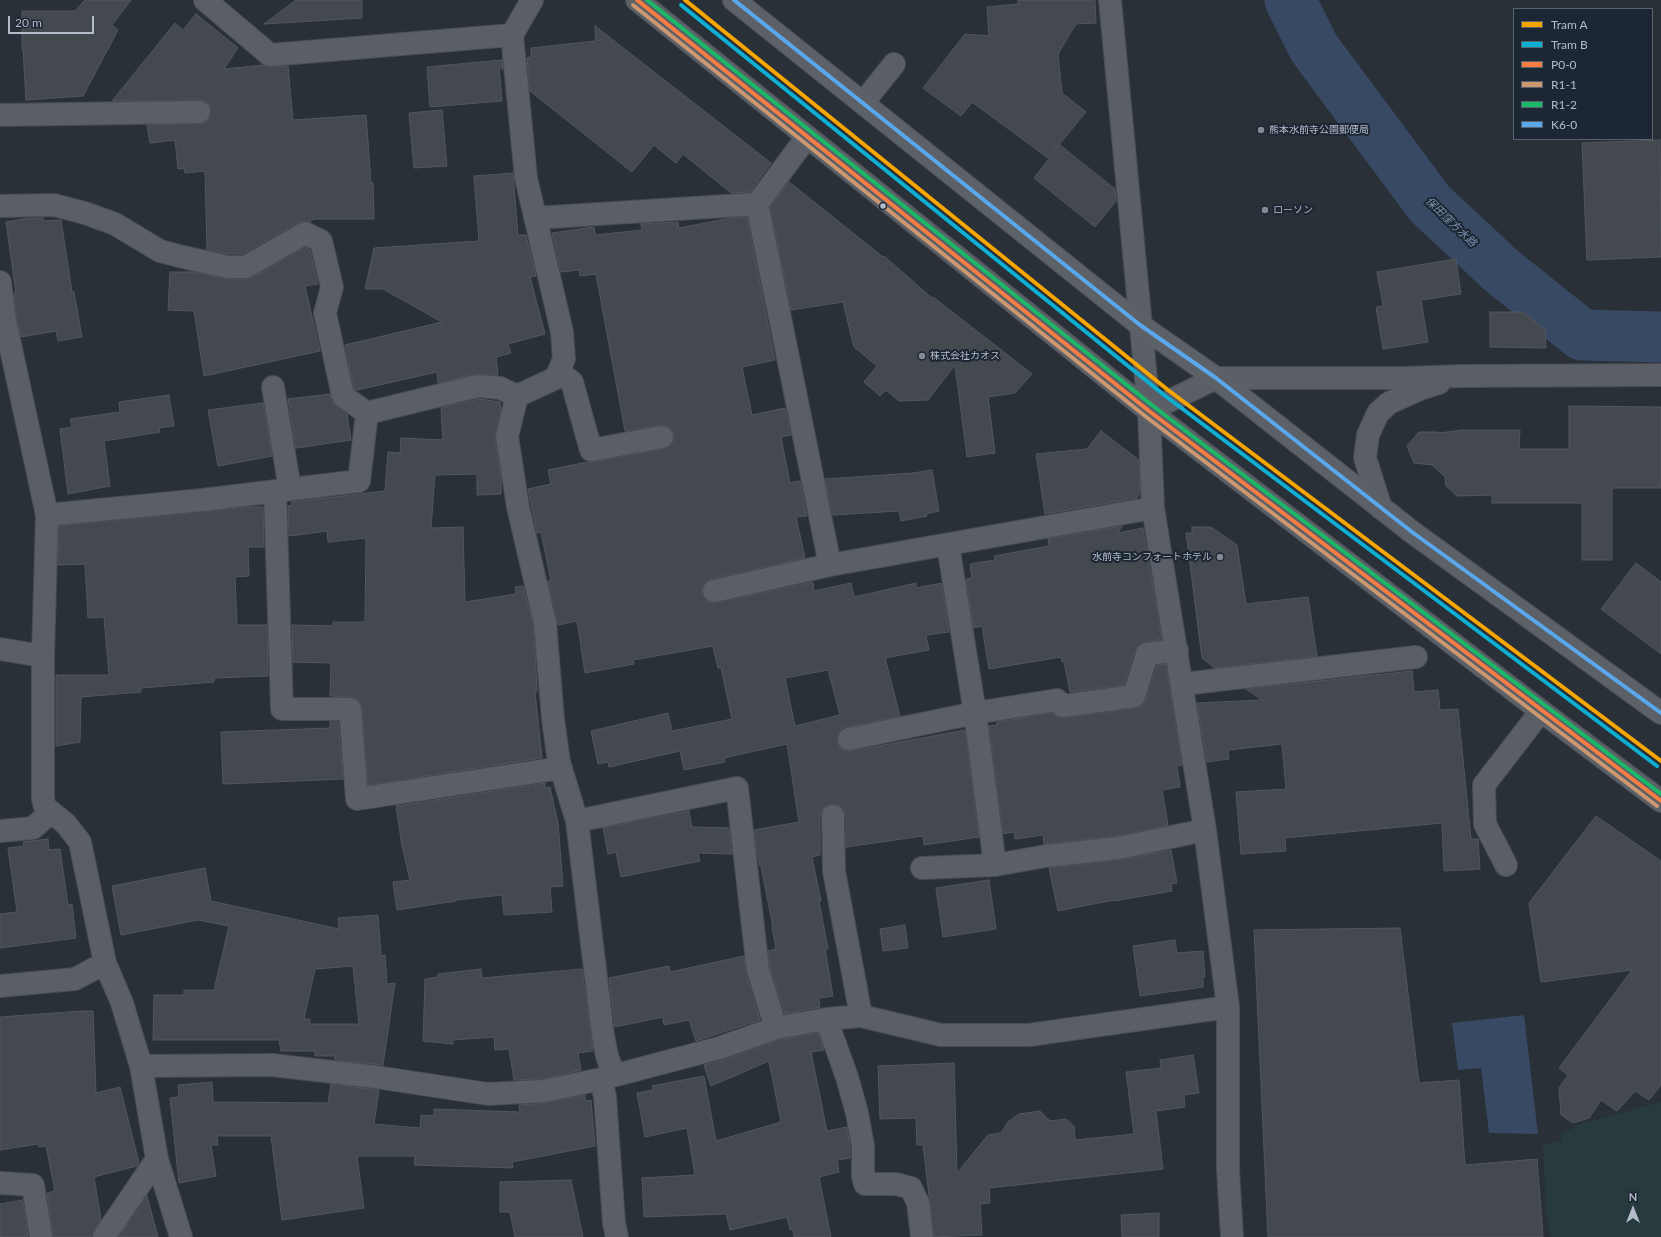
<!DOCTYPE html>
<html>
<head>
<meta charset="utf-8">
<style>
  body { margin:0 }
  #map { position:relative; width:1661px; height:1237px; overflow:hidden; background:#2a3038; font-family:Lato,sans-serif }
  canvas { display:block }
  .legend { position:absolute; left:1513px; top:8px; width:140px; height:132px; box-sizing:border-box; background:#1d2633; border:1px solid #59626f; margin:0; padding:5px 7px; list-style:none; font-size:12px; color:#b4bcc9 }
  .legend li { display:flex; align-items:center; gap:8px; height:20px }
  .legend b { width:20px; border:1px solid #59626f }
  .north { position:absolute; left:1613px; top:1189px; width:40px; height:40px; -webkit-text-stroke:3px #1d2633; paint-order:stroke; rotate:0deg; font-size:11px; font-weight:700; line-height:16px; text-align:center; color:#b4bcc9 }
  .north::after { content:''; display:block; margin:auto; width:14px; height:18px; background:#b4bcc9; clip-path:polygon(50% 0,100% 100%,50% 72%,0 100%) }
  .scale { position:absolute; left:8px; top:16px; width:86px; height:18px; box-sizing:border-box; border:2px solid #b4bcc9; border-top:0; padding-left:5px; font-size:12px; line-height:14px; white-space:nowrap; color:#b4bcc9; -webkit-text-stroke:3px #1d2633; paint-order:stroke }
</style>
</head>
<body>
<div id="map">
<canvas width="1661" height="1237"></canvas>
<ul class="legend">
<li><b style="height:5px;background:#f7a600"></b>Tram A</li>
<li><b style="height:5px;background:#0dafd3"></b>Tram B</li>
<li><b style="height:5px;background:#f77d43"></b>P0-0</li>
<li><b style="height:5px;background:#cd976f"></b>R1-1</li>
<li><b style="height:5px;background:#1ab867"></b>R1-2</li>
<li><b style="height:5px;background:#5aa8eb"></b>K6-0</li>
</ul>
<div class="north">N</div>
<div class="scale">20 m</div>
</div>
<script>
const ctx = document.querySelector('canvas').getContext('2d');
ctx.lineJoin = 'round';
function fillPath(path, color) { ctx.fillStyle = color; ctx.fill(path, 'evenodd'); }
const toPath = rows => new Path2D(rows.map(r => 'M' + r).join(''));
function trace(path, color, width, dash) { ctx.strokeStyle = color; ctx.lineWidth = width; ctx.lineCap = dash ? 'butt' : 'round'; ctx.setLineDash(dash || []); ctx.stroke(path); }
function drawText(font, color, halo, rows, align = 'center') {
  ctx.font = font + ' Lato,"Noto Sans JP",sans-serif'; ctx.lineWidth = 4; ctx.setLineDash([]); ctx.textBaseline = 'middle'; ctx.strokeStyle = halo; ctx.fillStyle = color; for (const [text, x, y, turn = 0] of rows) {
    ctx.save(); ctx.translate(x, y); ctx.rotate((+turn || 0) * Math.PI / 180); ctx.textAlign = isNaN(turn) ? turn : align; if (halo) ctx.strokeText(text, 0, 0); ctx.fillText(text, 0, 0); ctx.restore();
  }
}
fillPath(toPath([
  [1661,1102,1661,1237,1551,1237,1546,1214,1543,1144,1562,1141,1561,1134,1583,1123]
]), '#273a3e');
fillPath(toPath([
  [1524,1015,1538,1134,1489,1133,1481,1068,1458,1070,1452,1023]
]), '#384963');
trace(toPath([
  [1290,0,1314,48,1430,204,1502,271,1582,335,1661,337]
]), '#384963', 51);
const building = toPath([
  [85,0,131,0,112,25,118,30,83,96,26,100,23,49,22,49,22,11,75,11,85,0],
  [296,0,362,0,362,18,264,24,296,0],
  [1018,0,1095,0,1096,23,1076,24,1058,54,1062,93,1086,112,1048,158,972,102,961,116,923,88,965,34,989,36,987,7,1018,4,1018,0],
  [196,14,238,48,224,69,264,65,271,67,288,66,293,120,366,115,371,183,373,183,374,219,316,219,310,220,311,222,304,221,299,222,243,254,229,254,207,250,205,171,185,173,184,168,178,169,175,140,150,143,147,125,199,124,205,123,210,118,211,111,209,105,205,101,199,100,112,101,175,23,183,30,196,14],
  [595,26,771,163,750,192,731,193,683,154,676,163,654,145,632,172,530,91,527,58,531,57,531,48,596,41,595,26],
  [502,60,503,70,499,67,502,101,430,107,427,67,502,60],
  [442,110,447,166,414,168,409,113,442,110],
  [1660,140,1661,257,1587,260,1582,143,1660,140],
  [1060,145,1115,189,1116,201,1095,227,1034,178,1060,145],
  [513,173,518,235,526,235,536,276,530,277,545,334,508,344,511,353,496,357,498,375,475,374,438,383,437,372,357,390,354,389,345,345,442,322,383,289,365,289,374,248,479,241,474,176,513,173],
  [789,182,883,257,884,256,932,298,933,297,1032,374,1015,393,988,397,995,453,967,457,955,365,928,400,899,401,886,390,880,396,864,382,877,366,854,347,843,302,791,310,770,207,789,182],
  [747,217,775,360,742,367,752,415,785,408,791,435,781,437,790,483,800,481,807,516,796,517,805,558,711,579,706,582,702,587,702,594,705,600,710,603,716,603,813,582,814,591,851,583,854,597,916,583,916,588,942,583,949,632,926,635,929,650,885,658,900,716,846,727,841,729,837,735,837,741,840,748,845,751,852,751,965,730,979,837,924,845,923,836,846,847,846,816,844,810,839,805,832,804,826,806,822,810,820,816,820,855,812,857,821,901,819,901,828,949,825,949,833,996,819,998,820,1007,785,1014,770,967,768,951,776,949,772,927,773,927,761,866,760,866,757,855,754,830,799,822,787,744,724,758,725,762,684,770,680,751,609,767,608,762,598,764,591,731,668,713,672,731,732,719,721,668,718,668,713,646,633,660,634,664,585,673,577,621,558,625,548,581,551,581,541,532,537,533,528,489,551,484,548,470,587,462,593,462,664,449,670,446,674,441,674,435,672,429,666,425,660,425,625,431,596,274,580,276,579,270,561,272,552,233,594,227,595,235,642,230,641,224,678,222,679,228,731,218,747,217],
  [828,670,840,715,795,726,785,678,828,670],
  [30,218,43,218,44,221,61,220,72,292,74,292,82,337,58,341,56,331,21,337,17,319,14,293,16,293,6,222,30,218],
  [305,247,310,250,318,284,305,286,320,351,204,376,194,311,168,310,170,272,194,272,228,279,246,279,252,278,305,247],
  [1456,259,1461,294,1421,300,1428,342,1383,349,1376,307,1383,306,1377,272,1456,259],
  [1490,312,1523,312,1545,330,1546,348,1490,347,1490,312],
  [330,394,331,399,335,406,347,414,351,440,296,448,288,399,330,394],
  [169,395,174,426,159,428,160,432,104,441,110,486,68,494,60,429,72,427,70,419,120,412,119,402,169,395],
  [479,399,500,402,501,409,495,438,501,478,501,494,477,495,477,474,435,475,431,528,463,527,465,602,516,594,515,587,523,586,533,625,536,669,537,692,535,692,542,758,368,785,362,708,361,703,356,698,350,697,330,696,331,663,293,662,292,625,333,626,333,622,365,622,366,538,328,542,327,531,289,536,288,506,292,505,291,502,385,491,388,452,400,453,401,438,443,440,441,408,479,399],
  [263,403,272,456,218,466,208,410,263,403],
  [1569,406,1661,407,1661,488,1612,488,1612,560,1582,560,1582,503,1492,503,1492,495,1457,496,1446,486,1445,477,1432,465,1414,463,1407,446,1419,432,1438,432,1439,433,1463,430,1520,430,1519,449,1569,449,1569,406],
  [1101,431,1139,460,1140,493,1137,498,1045,514,1036,454,1087,449,1101,431],
  [932,470,939,511,926,514,927,516,901,521,899,511,833,515,825,479,913,473,932,470],
  [249,507,263,507,264,547,248,547,249,576,235,577,237,625,267,625,268,676,214,678,214,682,141,688,141,692,81,697,80,742,56,746,56,675,109,675,104,617,88,618,85,564,58,565,59,526,249,507],
  [1122,526,1118,533,1143,528,1162,639,1145,642,1139,645,1135,650,1124,685,1070,692,1064,662,1062,662,1061,657,989,669,982,626,974,628,966,579,972,578,970,564,995,560,994,556,1049,546,1048,539,1122,526],
  [1192,527,1211,527,1237,545,1246,604,1308,597,1317,656,1215,668,1202,658,1186,533,1192,533,1192,527],
  [1636,563,1661,582,1661,654,1601,609,1636,563],
  [1166,664,1182,765,1177,766,1180,787,1162,790,1168,825,1116,836,1044,844,1043,835,1015,839,1014,832,1003,834,989,726,997,725,997,722,1053,713,1059,718,1065,718,1136,708,1142,706,1146,700,1157,665,1166,664],
  [1412,671,1414,692,1438,690,1440,710,1458,709,1471,839,1478,839,1480,869,1444,871,1442,823,1285,838,1286,851,1241,854,1236,792,1286,789,1282,744,1228,750,1229,759,1207,762,1197,703,1262,700,1246,689,1412,671],
  [330,722,338,722,343,779,223,784,221,732,330,728,330,722],
  [545,783,545,788,550,787,558,823,563,886,550,887,552,912,504,915,502,895,456,900,456,901,397,910,393,882,410,880,402,846,396,806,545,783],
  [689,811,692,827,729,828,732,854,698,853,700,861,621,877,616,852,608,854,603,828,689,811],
  [1596,816,1661,861,1661,1085,1649,1100,1635,1091,1617,1111,1601,1100,1589,1118,1573,1123,1561,1115,1559,1088,1568,1075,1559,1068,1632,970,1541,982,1529,903,1596,816],
  [48,839,49,850,60,849,68,905,72,904,76,938,0,948,0,914,17,912,8,848,24,846,23,842,48,839],
  [1171,850,1177,883,1171,884,1172,891,1114,901,1114,900,1058,911,1049,868,1119,860,1171,850],
  [205,868,211,901,339,929,338,918,378,915,381,956,385,955,387,984,395,983,383,1065,335,1060,335,1056,315,1056,315,1051,281,1051,279,1040,153,1040,154,995,184,995,184,990,214,990,229,926,198,920,121,935,112,886,205,868],
  [353,966,359,1024,310,1024,310,1019,304,1019,315,969,353,966],
  [989,880,996,929,943,937,936,888,989,880],
  [905,925,908,948,883,951,880,929,905,925],
  [1400,928,1419,1083,1459,1080,1465,1165,1537,1159,1543,1237,1268,1237,1254,930,1400,928],
  [1175,940,1177,953,1203,951,1205,977,1203,977,1203,987,1140,996,1133,946,1175,940],
  [744,956,746,974,760,1020,696,1041,689,1020,664,1025,663,1017,615,1027,609,978,669,966,670,972,744,956],
  [481,969,482,978,582,969,593,1051,578,1053,581,1070,542,1079,514,1080,509,1049,495,1050,494,1037,453,1040,453,1044,423,1041,425,979,438,977,438,974,481,969],
  [81,1011,93,1011,96,1093,120,1087,139,1163,137,1166,94,1177,101,1219,94,1230,92,1237,53,1237,47,1193,55,1191,46,1146,39,1147,38,1144,0,1150,0,1017,81,1011],
  [818,1033,824,1050,811,1052,827,1131,847,1127,850,1147,850,1158,837,1160,839,1172,819,1177,831,1237,794,1237,793,1229,790,1230,787,1217,730,1230,726,1214,644,1217,642,1178,695,1175,687,1128,645,1137,637,1093,653,1090,652,1086,704,1076,716,1141,781,1122,769,1061,711,1086,704,1065,723,1060,779,1040,818,1033],
  [1193,1055,1199,1093,1184,1095,1185,1107,1156,1111,1163,1169,989,1188,990,1203,980,1204,982,1235,934,1237,923,1145,917,1145,916,1118,880,1119,878,1066,954,1063,957,1173,988,1135,1001,1133,1007,1123,1019,1114,1040,1111,1050,1121,1066,1119,1074,1126,1075,1140,1134,1134,1126,1072,1161,1068,1160,1060,1193,1055],
  [212,1082,213,1102,328,1103,331,1084,379,1090,374,1124,420,1128,421,1115,434,1116,434,1109,520,1112,519,1105,546,1103,585,1095,586,1101,591,1100,595,1146,512,1162,513,1168,414,1165,415,1156,357,1156,364,1208,282,1220,271,1136,217,1136,218,1145,211,1145,216,1176,179,1183,170,1098,179,1097,178,1085,212,1082],
  [571,1180,583,1237,515,1237,510,1212,500,1212,500,1182,571,1180],
  [147,1196,158,1237,119,1237,139,1208,147,1196],
  [23,1200,28,1237,0,1237,0,1204,23,1200],
  [1159,1213,1159,1237,1122,1237,1121,1215,1159,1213]
]);
fillPath(building, '#444950');
trace(building, '#52575f', 1);
const minor = toPath([
  [205,0,270,55,512,35],
  [532,0,512,35,526,178,562,332,564,359,556,378,517,396,507,436,518,507,545,623,553,719,559,762,577,821,603,1035,607,1056,614,1075],
  [1110,0,1149,411,1153,508,1205,830,1228,1007,1228,1169,1232,1237],
  [863,103,894,64],
  [0,115,199,112],
  [757,204,807,137],
  [0,206,54,205,85,213,115,224,160,251,183,257,228,267,246,267,305,233,321,241,332,287,325,313,343,396,367,413],
  [535,218,757,204,830,565,1153,508],
  [0,282,5,321,47,515,43,656,43,799,45,807,66,824,80,842,105,963,122,1003,141,1066,157,1159,181,1237],
  [559,372,572,382,591,450,662,437],
  [273,387,290,489],
  [1149,411,1216,378,1405,378,1461,376,1661,375],
  [275,491,282,709,350,709,357,799,561,768],
  [1381,508,1365,458,1368,435,1378,413,1389,403,1420,389,1439,383],
  [47,515,202,500,359,481,367,413,478,386,500,388,517,396],
  [948,545,975,713,995,865],
  [714,591,830,565],
  [0,649,43,656],
  [1183,684,1416,657],
  [849,739,975,713,1057,700,1063,706,1134,696,1147,654,1177,650],
  [833,816,834,871,861,1016],
  [577,821,737,788,758,970,776,1028],
  [0,831,33,828,51,812],
  [1506,865,1485,824,1484,785,1541,711],
  [922,868,995,865,1046,856,1118,848,1205,830],
  [0,986,75,979,105,963],
  [826,1019,847,1077,857,1113,863,1146,863,1176,865,1184,896,1184,911,1188,918,1203,922,1237],
  [141,1066,272,1065,376,1077,488,1094,544,1091,601,1079,719,1048,776,1028,826,1019,861,1016,941,1035,1029,1035,1228,1007],
  [601,1079,605,1097,614,1223,617,1237],
  [0,1183,33,1185,41,1237],
  [104,1237,157,1159]
]);
const major = toPath([
  [637,0,1149,411,1541,711,1661,801],
  [734,0,1140,325,1216,378,1412,532,1661,713]
]);
trace(minor, '#484c53', 24);
trace(major, '#484c55', 24);
trace(minor, '#5a5e66', 22);
trace(major, '#5c6168', 22);
trace(toPath([
  [637,0,1149,411,1661,801]
]), '#f77d43', 4);
trace(toPath([
  [633,5,1145,416,1657,806]
]), '#cd976f', 4);
trace(toPath([
  [647,0,1153,406,1661,794]
]), '#1ab867', 4);
trace(toPath([
  [734,0,1140,325,1216,378,1412,532,1661,713]
]), '#5aa8eb', 4);
trace(toPath([
  [685,0,1168,390,1661,761]
]), '#f7a600', 4);
trace(toPath([
  [681,5,1164,395,1657,766]
]), '#0dafd3', 4);
for (const [x, y, r, color] of [
  [1261,130,4,"#848b96"],
  [883,206,3.5,"#b4bcc9"],
  [1265,210,4,"#848b96"],
  [922,356,4,"#848b96"],
  [1220,557,4,"#848b96"]
]) { const dot = new Path2D(); dot.arc(x, y, r, 0, 2 * Math.PI); ctx.fillStyle = color; ctx.fill(dot); trace(dot, '#1d2633', 1.5); }
drawText('10px', '#b4bcc9', '#1d2633', [
  ["熊本水前寺公園郵便局",1269,130],
  ["ローソン",1273,210],
  ["株式会社カオス",930,356],
  ["水前寺コンフォートホテル",1212,557,"right"]
], 'left');
drawText('italic 11px', '#7c92b1', '#1d2633', [
  ["保田窪方水路",1451,222,44]
]);
</script>
</body>
</html>
